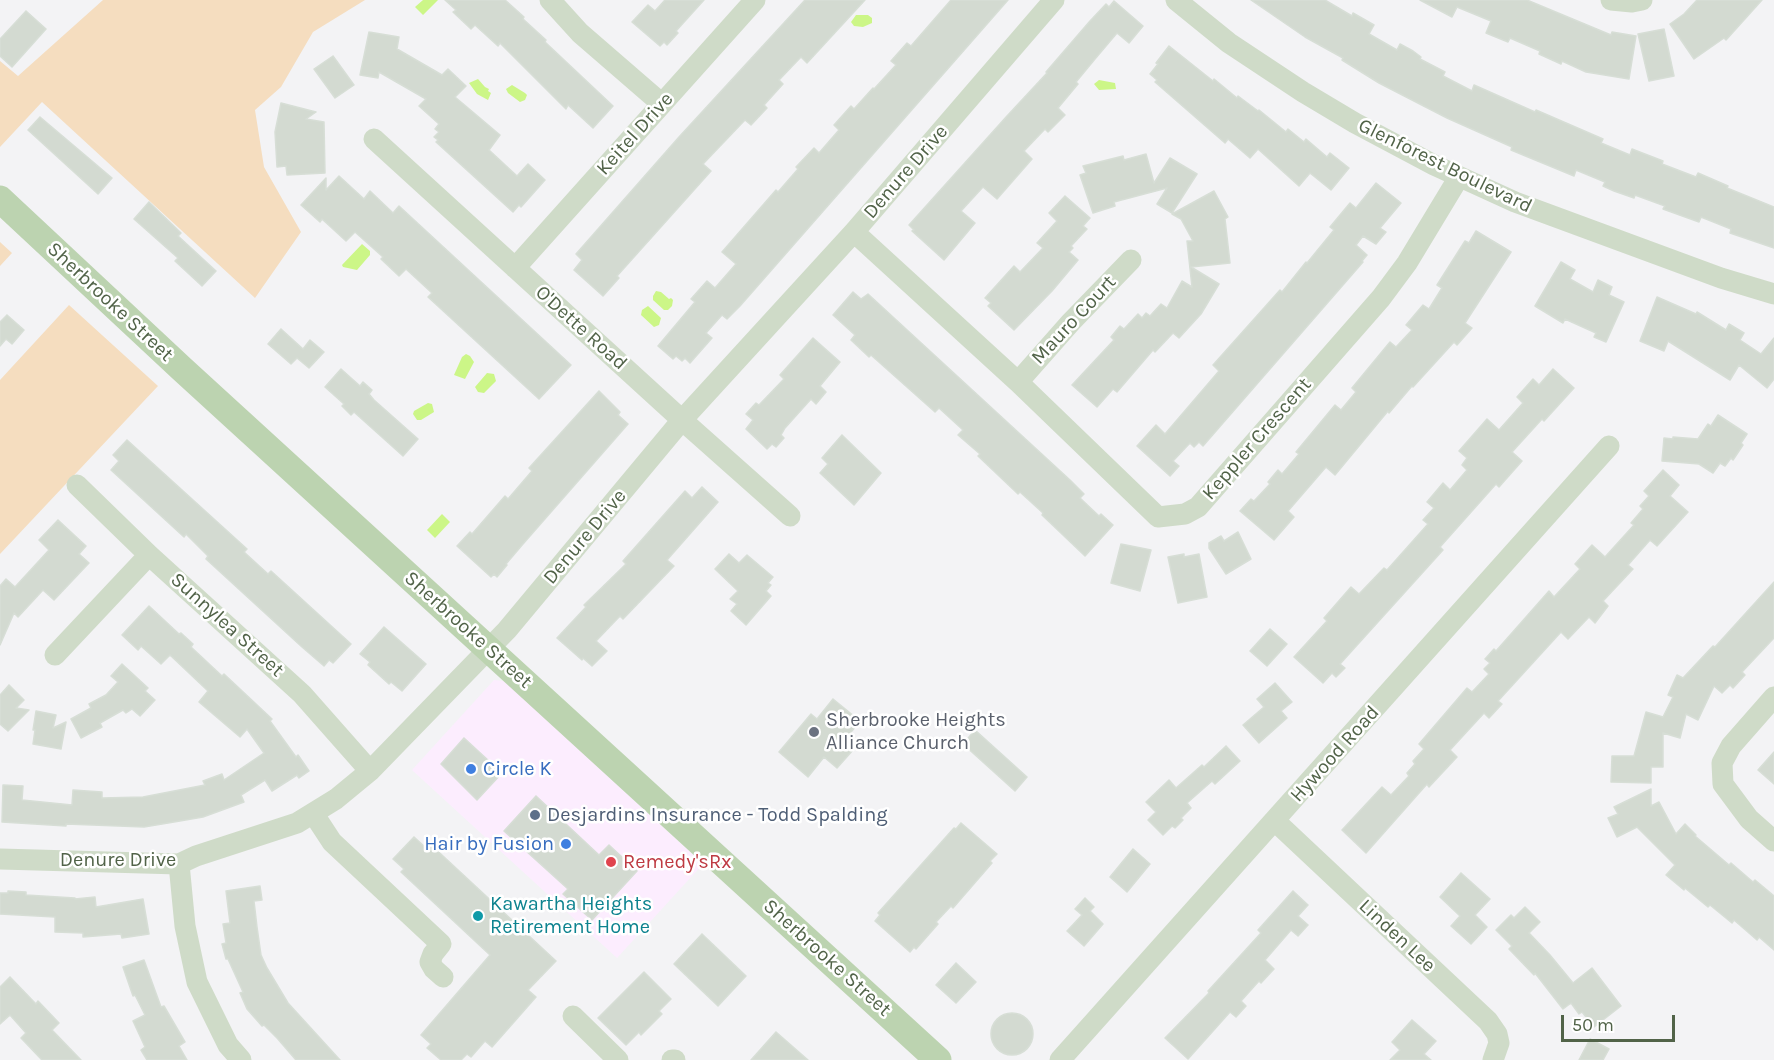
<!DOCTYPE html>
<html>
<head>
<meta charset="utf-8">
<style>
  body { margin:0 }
  #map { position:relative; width:1774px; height:1060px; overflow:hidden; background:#f3f3f5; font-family:Karla,sans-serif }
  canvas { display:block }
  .scale { position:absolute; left:1561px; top:1015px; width:114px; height:27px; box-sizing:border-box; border:3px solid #516348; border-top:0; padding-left:8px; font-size:18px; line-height:21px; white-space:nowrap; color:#516348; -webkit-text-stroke:4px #fff; paint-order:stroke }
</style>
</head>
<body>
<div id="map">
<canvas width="1774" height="1060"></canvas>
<div class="scale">50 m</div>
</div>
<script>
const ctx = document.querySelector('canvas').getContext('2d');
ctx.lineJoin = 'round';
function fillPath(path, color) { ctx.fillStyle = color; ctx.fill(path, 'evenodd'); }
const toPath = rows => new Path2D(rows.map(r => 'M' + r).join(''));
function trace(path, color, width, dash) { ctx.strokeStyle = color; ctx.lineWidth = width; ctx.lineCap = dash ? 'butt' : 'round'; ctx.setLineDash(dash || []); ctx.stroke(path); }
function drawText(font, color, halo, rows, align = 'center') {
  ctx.font = font + ' Karla,sans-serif'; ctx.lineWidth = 5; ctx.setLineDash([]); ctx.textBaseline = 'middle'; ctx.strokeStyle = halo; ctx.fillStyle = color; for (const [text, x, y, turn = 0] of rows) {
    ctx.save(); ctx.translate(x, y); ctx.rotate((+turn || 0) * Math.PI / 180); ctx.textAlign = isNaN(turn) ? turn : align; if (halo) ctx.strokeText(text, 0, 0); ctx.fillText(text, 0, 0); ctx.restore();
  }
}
fillPath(toPath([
  [494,680,504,681,703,864,617,958,412,770]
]), '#fcedfe');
fillPath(toPath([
  [103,0,365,0,313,32,281,87,255,110,264,167,301,232,255,298,42,102,0,147,0,61,18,76],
  [0,242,12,253,0,266],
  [69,305,158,386,0,554,0,380]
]), '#f5ddbf');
fillPath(toPath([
  [423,0,438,0,423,15,415,7],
  [856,15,868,15,872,18,872,23,863,27,854,26,851,22],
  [478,79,485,87,489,89,488,91,491,93,488,100,477,94,469,83],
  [1099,80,1115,83,1116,89,1099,90,1094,84],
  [512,85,525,93,527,95,525,100,520,102,508,93,506,89],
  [362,244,370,251,370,255,357,270,343,267,342,265],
  [656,291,661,292,669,299,671,298,673,300,672,306,668,310,664,310,653,300,653,296],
  [648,306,661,318,659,325,654,327,641,315,642,310],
  [466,354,470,356,474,362,465,379,454,375,462,357],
  [487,373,494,374,496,381,484,393,478,392,475,387],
  [428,403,432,404,434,412,421,420,417,420,413,414,414,411],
  [442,514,450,522,435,538,427,530]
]), '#ccf687');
const building = toPath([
  [445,0,505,0,524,17,523,19,546,40,545,42,613,106,593,128,568,105,566,109,500,43,498,46,475,25,471,29,453,12,456,10,445,0],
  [665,0,704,0,676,31,678,33,667,45,664,42,660,46,632,22,648,5,655,11,665,0],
  [805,0,865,0,807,63,801,57,779,80,783,84,764,105,767,108,751,125,745,120,703,164,711,171,617,276,619,278,603,296,574,270,582,260,576,254,679,137,805,0],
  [951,0,1008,0,740,306,727,319,722,315,706,333,712,338,690,363,685,358,682,361,676,356,673,359,658,346,695,302,691,299,707,281,715,288,736,264,722,252,776,190,778,192,798,169,796,167,814,148,819,153,839,130,834,125,851,106,854,109,873,88,874,89,896,65,891,61,907,43,911,46,951,0],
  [1251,0,1325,0,1352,16,1353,13,1374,25,1369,34,1397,50,1400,44,1413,51,1421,57,1420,59,1445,72,1443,76,1472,91,1474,85,1535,112,1536,110,1603,139,1601,143,1630,155,1632,149,1663,161,1662,164,1696,177,1698,173,1728,186,1727,188,1774,207,1774,248,1730,233,1731,229,1701,217,1699,222,1663,209,1665,206,1635,195,1634,198,1614,191,1603,186,1605,182,1576,170,1574,176,1511,150,1512,147,1447,118,1379,83,1342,60,1343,58,1305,37,1251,0],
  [1420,0,1527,0,1611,35,1612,32,1636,36,1629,79,1586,72,1562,61,1561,64,1539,54,1540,51,1510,38,1508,42,1486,33,1491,21,1457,7,1452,17,1420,0],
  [1697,0,1762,0,1726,40,1724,38,1694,59,1670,24,1684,14,1697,0],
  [1114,1,1143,26,1129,43,1117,33,1095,59,1076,82,1078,84,1058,108,1065,115,1048,132,1045,129,1024,151,1032,159,997,199,983,187,961,211,975,223,944,260,912,231,914,230,909,225,1007,116,1047,73,1046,72,1090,21,1106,4,1109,7,1114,1],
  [26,11,46,29,12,67,0,56,0,39,26,11],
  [1664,29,1674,76,1649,81,1638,34,1664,29],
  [369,32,399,37,397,49,442,75,448,69,466,86,455,97,500,135,489,150,517,176,528,164,545,180,521,207,519,205,513,212,436,142,438,140,434,137,439,132,435,129,439,124,419,106,426,99,379,72,378,78,360,75,369,32],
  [1169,46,1213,81,1214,79,1237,98,1238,96,1258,111,1259,110,1286,132,1288,129,1304,142,1306,139,1327,157,1330,153,1349,168,1331,190,1310,173,1299,186,1258,149,1250,158,1228,139,1225,143,1155,82,1157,80,1150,74,1158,64,1156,63,1169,46],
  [333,56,354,85,335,98,314,69,333,56],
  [281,103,316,112,306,119,324,122,325,173,287,175,286,166,277,167,275,132,281,103],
  [40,117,112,178,98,194,28,130,40,117],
  [1146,154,1154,183,1170,158,1197,174,1172,213,1157,204,1167,188,1114,202,1115,206,1093,213,1080,175,1086,173,1083,166,1123,156,1124,160,1146,154],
  [339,176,364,199,370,191,393,213,399,206,571,365,539,399,428,297,432,293,406,269,399,276,381,259,383,257,355,232,346,241,322,219,320,222,301,205,326,178,326,190,339,176],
  [1376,183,1401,203,1380,228,1386,232,1376,244,1363,236,1356,245,1367,255,1362,261,1363,262,1203,446,1199,442,1194,447,1190,443,1173,461,1179,466,1170,476,1137,446,1156,425,1165,434,1219,371,1213,365,1280,290,1282,292,1306,262,1307,263,1334,230,1330,227,1350,203,1356,208,1376,183],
  [1214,191,1228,217,1225,219,1230,263,1191,267,1219,284,1201,314,1179,338,1173,333,1155,352,1153,350,1117,392,1113,389,1097,407,1072,385,1114,340,1111,337,1120,326,1124,329,1138,314,1142,318,1146,313,1150,316,1161,304,1167,308,1182,281,1192,287,1187,241,1193,241,1181,219,1172,214,1214,191],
  [1065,196,1090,218,1083,226,1087,229,1071,246,1073,248,1069,252,1078,260,1052,291,1014,330,988,306,991,303,985,298,1014,266,1020,272,1043,248,1037,243,1057,221,1049,213,1065,196],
  [149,202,181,233,178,236,216,271,202,286,175,261,178,258,134,219,149,202],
  [1476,231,1511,252,1465,323,1472,328,1457,345,1454,342,1413,387,1412,386,1389,413,1388,411,1335,475,1326,467,1288,511,1294,517,1274,540,1240,511,1251,499,1254,501,1270,484,1268,482,1278,470,1282,474,1299,454,1296,452,1335,405,1341,410,1356,392,1352,388,1390,342,1396,347,1412,330,1406,325,1423,305,1429,309,1442,288,1437,285,1465,241,1469,243,1476,231],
  [1561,262,1575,270,1570,279,1593,292,1598,280,1612,287,1609,295,1624,302,1606,342,1594,337,1596,333,1565,319,1563,323,1535,306,1561,262],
  [853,292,861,299,868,294,1070,480,1084,494,1080,498,1099,516,1101,514,1113,525,1085,556,1042,515,1043,513,1020,492,1018,494,978,456,980,454,958,435,963,430,939,408,935,412,871,355,869,357,851,340,855,335,833,315,853,292],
  [1657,297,1696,314,1697,312,1726,330,1729,324,1744,333,1740,340,1761,354,1774,338,1774,379,1767,388,1739,365,1730,380,1668,341,1664,351,1640,341,1657,297],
  [7,315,24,330,12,344,6,339,0,346,0,322,7,315],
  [281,329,303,349,310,340,324,352,309,368,297,358,291,364,268,344,281,329],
  [813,338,840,362,820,386,826,392,816,404,811,399,785,428,781,435,784,438,776,447,772,444,767,449,746,429,753,420,746,414,756,403,759,405,784,379,780,375,813,338],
  [341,369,360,386,363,382,372,390,369,394,374,400,418,439,403,456,354,412,351,415,342,406,344,404,325,387,341,369],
  [1553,369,1574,388,1544,421,1542,419,1512,452,1522,461,1499,487,1496,484,1440,547,1443,550,1340,664,1345,668,1336,677,1332,673,1323,683,1294,657,1327,621,1324,618,1351,587,1359,594,1384,568,1387,570,1428,524,1423,520,1434,508,1427,502,1443,483,1450,490,1467,470,1462,465,1467,458,1459,451,1487,419,1499,430,1523,403,1517,397,1533,379,1539,385,1553,369],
  [599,391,620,412,618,415,628,424,523,544,506,564,507,565,497,577,494,574,491,577,457,546,470,532,472,534,505,496,508,499,532,471,529,468,599,391],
  [1718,415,1747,434,1741,443,1743,445,1733,460,1731,458,1725,466,1720,463,1713,473,1699,464,1662,461,1664,438,1673,439,1673,437,1698,439,1708,424,1711,426,1718,415],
  [842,435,881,473,854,505,820,473,828,464,822,458,842,435],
  [127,440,247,549,244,552,268,574,271,571,351,644,333,663,329,660,324,666,302,647,206,559,208,556,186,534,184,537,111,470,119,461,113,455,127,440],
  [1663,470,1679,485,1670,496,1688,512,1657,546,1650,540,1628,565,1633,569,1603,601,1608,606,1595,623,1589,617,1568,639,1561,632,1498,701,1502,704,1489,718,1484,713,1450,750,1457,757,1429,787,1427,784,1366,853,1342,830,1382,787,1391,795,1409,776,1407,773,1415,764,1413,761,1424,749,1419,744,1467,688,1472,692,1489,674,1484,669,1490,663,1485,659,1494,649,1496,651,1549,591,1554,597,1580,569,1575,564,1592,545,1605,557,1634,525,1631,523,1643,509,1640,506,1649,496,1644,491,1663,470],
  [702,487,718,502,667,560,674,566,623,619,620,616,596,641,607,651,592,666,583,658,582,660,557,638,586,607,584,605,626,564,623,561,685,491,692,498,702,487],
  [58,520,86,546,79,554,89,563,54,600,43,590,18,617,14,613,0,645,0,586,6,579,15,587,49,550,39,540,58,520],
  [1238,532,1251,559,1226,574,1209,548,1209,543,1221,536,1224,541,1238,532],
  [1121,544,1151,550,1140,591,1111,583,1121,544],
  [729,554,739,563,747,555,773,577,768,583,771,585,766,591,771,596,746,625,731,611,737,604,730,599,738,591,715,569,729,554],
  [1184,554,1184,557,1199,554,1207,597,1178,603,1168,557,1184,554],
  [1774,582,1774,638,1742,672,1745,675,1733,688,1730,685,1722,693,1714,686,1698,720,1686,714,1680,738,1663,733,1663,767,1651,767,1651,783,1611,782,1612,756,1634,756,1646,712,1663,717,1673,697,1668,695,1677,675,1683,678,1713,646,1715,647,1774,582],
  [149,606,179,634,181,633,193,644,191,647,222,676,224,674,272,719,270,721,296,757,298,755,309,771,299,778,297,775,272,791,265,780,241,795,244,802,203,817,174,822,144,827,66,824,66,826,2,822,3,785,23,786,22,800,72,805,73,790,102,792,102,798,143,797,205,785,203,781,222,774,224,780,264,753,247,729,240,737,199,702,208,691,170,655,161,664,141,646,138,650,122,635,149,606],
  [384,627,426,664,402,691,391,682,389,684,368,665,370,662,360,654,384,627],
  [1270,629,1287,644,1267,666,1250,651,1270,629],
  [122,664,148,688,145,691,155,700,140,716,132,709,126,713,123,710,100,723,102,727,81,738,71,719,91,708,89,704,106,695,118,682,111,676,122,664],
  [1275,683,1292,702,1281,711,1287,718,1259,743,1243,725,1264,707,1257,699,1275,683],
  [9,685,24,700,16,708,29,710,8,731,0,724,0,695,9,685],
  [833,699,860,721,843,742,853,750,837,768,824,757,808,777,779,752,811,714,817,719,833,699],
  [36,711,56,715,53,728,66,722,61,749,33,744,35,730,33,730,36,711],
  [975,730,1027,777,1015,791,963,744,975,730],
  [464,738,502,773,477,800,441,764,464,738],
  [1226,746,1240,761,1215,784,1212,781,1187,803,1191,808,1181,818,1183,820,1175,828,1172,826,1163,835,1148,820,1156,812,1146,802,1169,780,1176,788,1202,765,1204,767,1226,746],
  [1774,752,1774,784,1758,770,1774,752],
  [1651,789,1651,806,1659,802,1676,834,1685,824,1696,835,1695,836,1729,865,1731,863,1753,882,1755,880,1774,896,1774,950,1759,937,1757,940,1734,920,1732,923,1710,905,1708,907,1685,888,1684,890,1666,875,1675,865,1637,827,1617,837,1608,818,1618,814,1614,807,1651,789],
  [536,796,599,855,609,845,637,871,592,920,563,894,568,889,504,831,536,796],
  [961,823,997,854,990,861,992,863,953,908,951,906,936,922,938,924,916,949,914,947,910,952,875,921,880,915,878,913,954,828,956,829,961,823],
  [414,837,425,847,429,843,556,961,528,990,536,997,492,1047,485,1041,471,1057,467,1054,461,1060,441,1060,427,1048,431,1044,421,1035,490,955,401,872,404,869,393,859,414,837],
  [1133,849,1150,864,1127,892,1110,877,1133,849],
  [1461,873,1490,899,1475,915,1487,927,1471,944,1451,926,1460,916,1440,897,1461,873],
  [260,886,262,900,254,901,257,927,261,955,267,968,288,1003,340,1060,296,1060,277,1038,264,1025,262,1026,247,1009,240,993,243,992,228,959,226,959,222,944,226,943,223,924,230,923,226,891,260,886],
  [8,891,26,892,26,895,75,898,75,899,95,897,96,907,143,899,149,934,122,938,121,934,83,937,83,933,55,932,55,917,0,914,0,893,8,893,8,891],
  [1293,891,1308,905,1298,916,1308,925,1298,936,1291,930,1265,960,1274,969,1261,983,1259,981,1241,1001,1246,1006,1236,1017,1230,1012,1188,1059,1165,1038,1209,993,1208,991,1261,933,1258,930,1293,891],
  [1085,898,1094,907,1090,911,1103,924,1084,946,1067,931,1082,915,1075,909,1085,898],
  [1525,907,1540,922,1529,933,1550,955,1573,983,1592,968,1621,1006,1594,1027,1582,1012,1579,1014,1571,1003,1563,1009,1535,973,1534,975,1509,949,1512,946,1496,930,1511,915,1514,918,1525,907],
  [702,934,746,976,718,1006,674,964,702,934],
  [144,960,161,1007,164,1006,185,1042,179,1046,187,1060,147,1060,141,1050,145,1047,133,1021,145,1015,135,995,133,996,123,967,144,960],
  [956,963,976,982,956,1003,936,985,956,963],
  [644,972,671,999,659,1011,662,1014,641,1035,639,1032,626,1045,598,1018,644,972],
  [10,977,36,1004,38,1001,59,1023,52,1030,81,1060,42,1060,21,1038,26,1033,10,1015,0,1024,0,987,10,977],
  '991 1034a21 21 0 1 1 42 0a21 21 0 1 1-42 0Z',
  [1412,1020,1436,1041,1424,1054,1431,1060,1390,1060,1400,1050,1392,1042,1412,1020],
  [776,1032,808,1060,751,1060,776,1032],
  [1590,1039,1609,1049,1603,1060,1579,1060,1590,1039]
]);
fillPath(building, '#d3dad1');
trace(building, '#d7ded6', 1.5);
trace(toPath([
  [550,0,580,33,662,104],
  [1176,0,1229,43,1303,92,1355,123,1434,165,1515,202,1721,278,1774,294],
  [1611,0,1632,2,1642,0],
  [374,139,682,420,790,516],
  [854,232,1018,382,1158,517,1185,514,1198,507,1381,298,1407,263,1459,177],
  [515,268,755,0],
  [1018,382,1071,322,1131,260],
  [77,485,149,555,302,694,370,771],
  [55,655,149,555],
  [1774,697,1731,746,1722,763,1723,784,1749,819,1774,841],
  [313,813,332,842,441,944,433,954,430,962,434,969,443,977],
  [1275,821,1488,1021,1497,1034,1499,1043,1493,1060],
  [0,859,179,864,196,856,297,823,336,799,370,771,507,630,682,420,854,232,1054,0],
  [179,864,185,926,197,982,228,1045,241,1060],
  [573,1016,618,1060],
  [672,1060,675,1060],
  [1060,1060,1609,446]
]), '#cfdbc8', 21);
trace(toPath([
  [0,199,182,369,938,1060]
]), '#bcd3b0', 27);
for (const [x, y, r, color] of [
  [814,732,6,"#6b7280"],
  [471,769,6,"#3f7fe0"],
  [535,815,6,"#5c6f8a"],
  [566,844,6,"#3f7fe0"],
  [611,862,6,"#e0444e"],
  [478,916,6,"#0f9aa8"]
]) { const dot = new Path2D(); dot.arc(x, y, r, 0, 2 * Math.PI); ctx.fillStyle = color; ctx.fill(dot); trace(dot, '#fff', 2); }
drawText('20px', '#516348', '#fff', [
  ["Keitel Drive",635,134,-48],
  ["Glenforest Boulevard",1445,166,26],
  ["Denure Drive",906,172,-49],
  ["Sherbrooke Street",110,302,43],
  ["Mauro Court",1074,320,-47],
  ["O'Dette Road",581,328,42],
  ["Keppler Crescent",1257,439,-49],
  ["Denure Drive",585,537,-50],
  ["Sunnylea Street",227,625,42],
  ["Sherbrooke Street",468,630,42],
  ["Hywood Road",1335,754,-48],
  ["Denure Drive",118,860],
  ["Linden Lee",1397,936,43],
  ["Sherbrooke Street",827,958,42]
]);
drawText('20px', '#5b616d', '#fff', [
  ["Sherbrooke Heights",826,720],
  ["Alliance Church",826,743]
], 'left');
drawText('20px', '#366cbe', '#fff', [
  ["Circle K",483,769],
  ["Hair by Fusion",554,844,"right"]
], 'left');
drawText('20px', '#4e5e75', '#fff', [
  ["Desjardins Insurance - Todd Spalding",547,815]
], 'left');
drawText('20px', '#be3a42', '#fff', [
  ["Remedy'sRx",623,862]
], 'left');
drawText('20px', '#0d838f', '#fff', [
  ["Kawartha Heights",490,904],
  ["Retirement Home",490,927]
], 'left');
</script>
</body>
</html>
